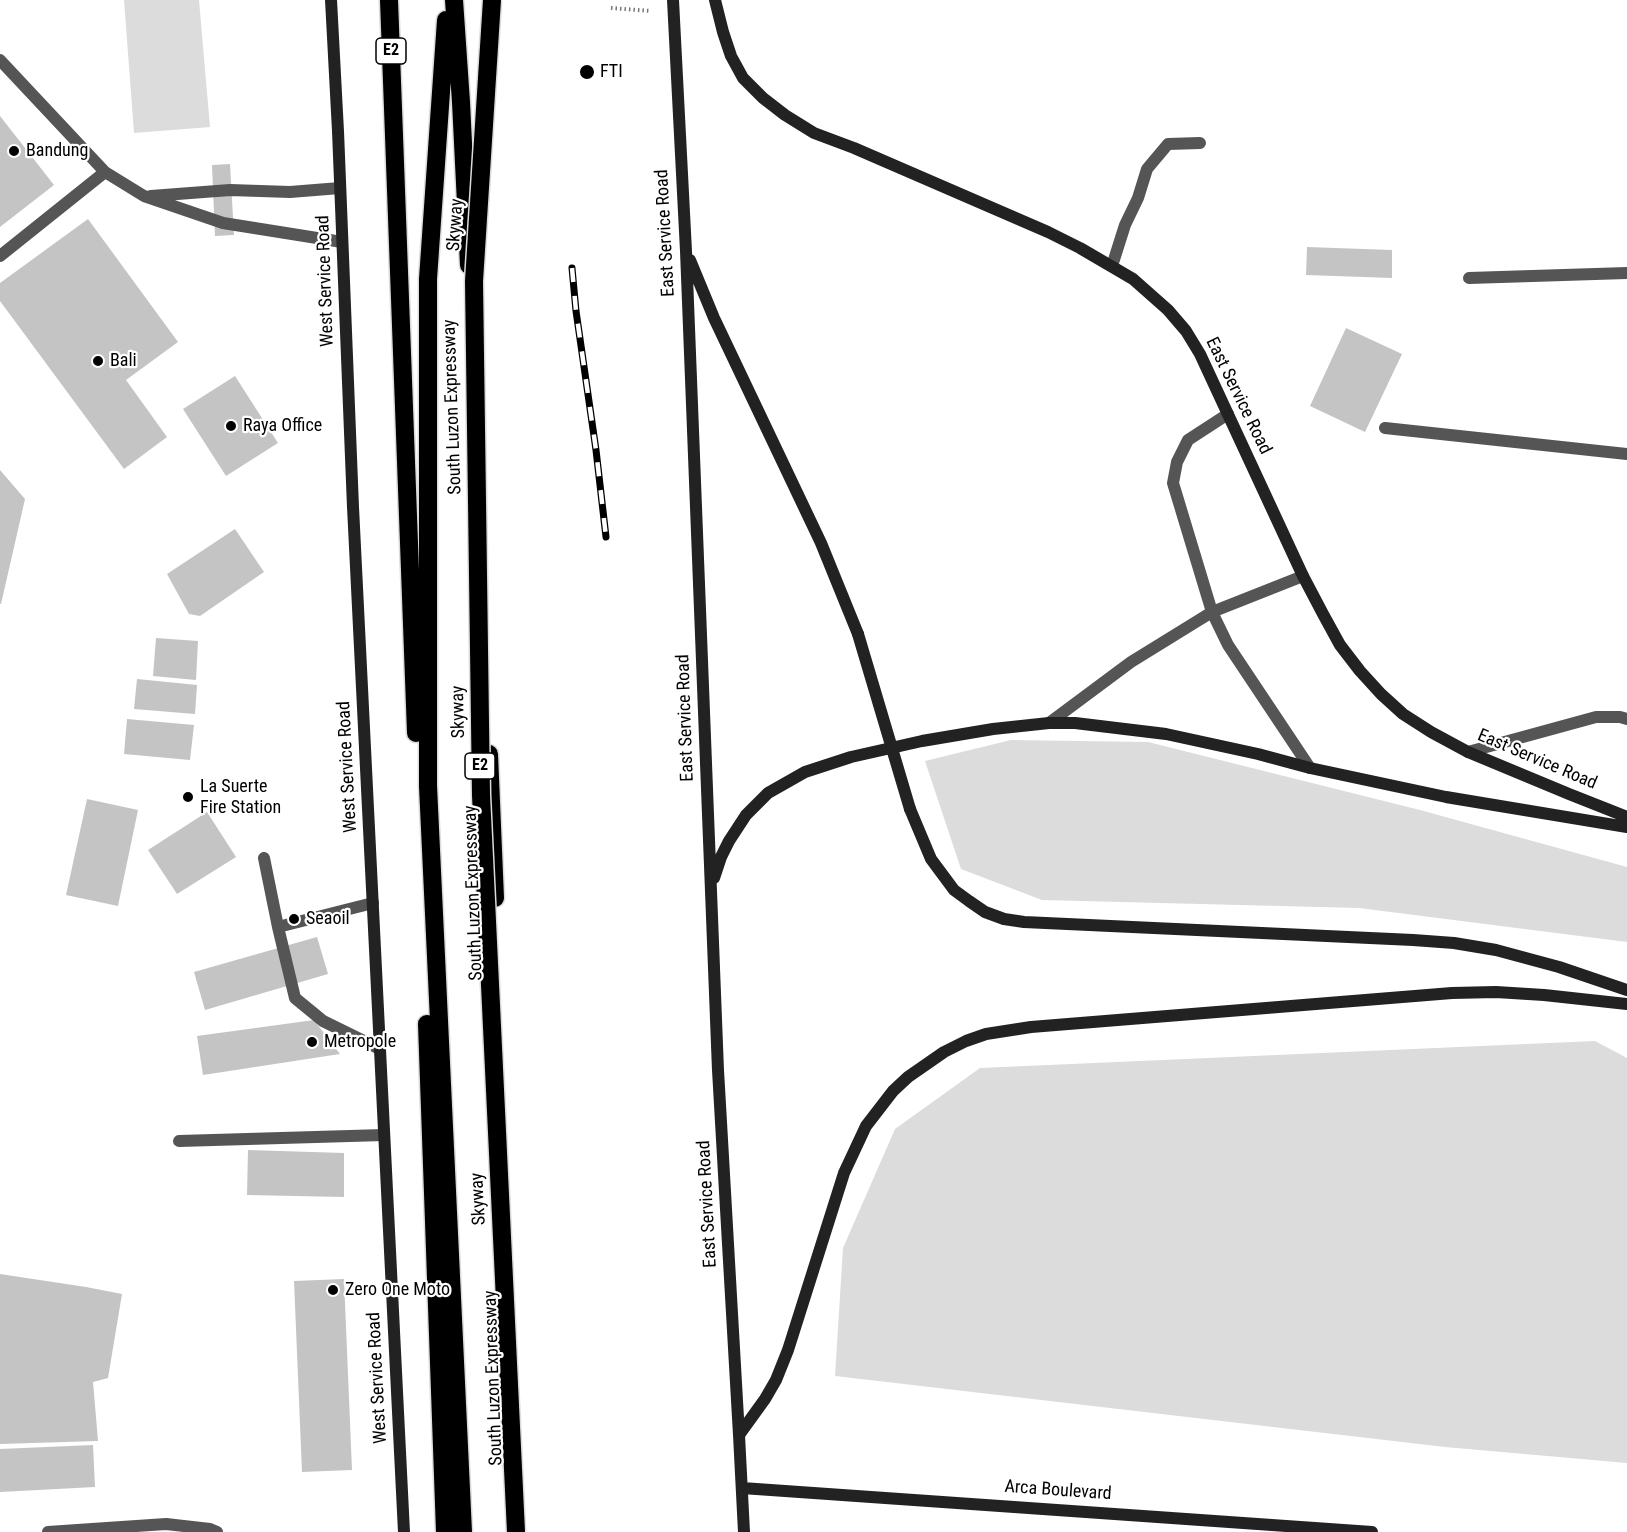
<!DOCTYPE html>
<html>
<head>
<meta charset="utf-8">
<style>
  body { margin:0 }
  canvas { display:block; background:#fff }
</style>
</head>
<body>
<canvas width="1627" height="1532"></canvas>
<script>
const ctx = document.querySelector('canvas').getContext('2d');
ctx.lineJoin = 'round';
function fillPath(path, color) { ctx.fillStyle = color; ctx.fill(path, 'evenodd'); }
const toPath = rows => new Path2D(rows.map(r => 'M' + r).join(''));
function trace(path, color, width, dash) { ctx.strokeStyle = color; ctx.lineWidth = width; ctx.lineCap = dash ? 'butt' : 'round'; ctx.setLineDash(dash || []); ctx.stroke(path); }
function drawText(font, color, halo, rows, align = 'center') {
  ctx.font = font + ' "Roboto Condensed",sans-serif'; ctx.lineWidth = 4.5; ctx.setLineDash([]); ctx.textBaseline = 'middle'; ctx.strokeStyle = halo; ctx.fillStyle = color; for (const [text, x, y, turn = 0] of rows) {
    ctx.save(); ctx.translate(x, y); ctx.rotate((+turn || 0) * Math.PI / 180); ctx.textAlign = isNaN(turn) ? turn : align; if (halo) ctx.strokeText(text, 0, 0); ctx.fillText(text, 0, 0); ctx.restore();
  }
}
fillPath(toPath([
  [124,0,199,0,210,127,134,133],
  [1011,740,1148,742,1420,810,1627,867,1627,942,1359,908,1042,900,961,869,925,761],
  [1595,1041,1627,1058,1627,1463,1445,1447,835,1376,843,1248,895,1129,980,1068]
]), '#dcdcdc');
fillPath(toPath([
  [0,116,54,185,0,227],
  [230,164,234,235,215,236,212,165],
  [88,219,178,342,126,380,167,437,124,469,0,301,0,283],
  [1307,247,1392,250,1392,278,1306,275],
  [1346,328,1402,354,1365,432,1310,406],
  [235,376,278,443,226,476,183,409],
  [0,470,25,499,1,604,0,604],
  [235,529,264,572,200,616,189,614,167,574],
  [156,638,198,641,196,680,153,676],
  [137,679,197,685,195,714,134,709],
  [127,719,194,725,190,760,124,754],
  [87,799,138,810,118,906,66,895],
  [207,812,236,857,177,894,148,850],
  [317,937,328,974,205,1010,194,972],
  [314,1020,340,1054,203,1075,197,1036],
  [248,1150,344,1153,344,1197,247,1195],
  [0,1274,86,1287,122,1294,108,1378,93,1382,98,1441,0,1444],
  [344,1279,352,1470,302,1472,294,1281],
  [93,1445,95,1487,0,1492,0,1449]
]), '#c4c4c4');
const highway = toPath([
  [389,0,416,733],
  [454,0,461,102,469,265],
  [446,20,428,279,428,786,463,1532],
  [489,754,495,898],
  [427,1024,445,1532]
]);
trace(highway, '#dbdbdb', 21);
trace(toPath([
  [611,8,651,11]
]), '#777', 4, [1.5, 3]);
trace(toPath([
  [0,60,105,172,144,196,223,223,342,242],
  [151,196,230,190,290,192,340,188],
  [0,256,105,172],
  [1112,266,1125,225,1138,198,1147,169,1168,144,1200,143],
  [1469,278,1627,273],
  [1228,414,1188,440,1177,462,1173,483,1212,612,1228,645,1310,768],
  [1385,428,1627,454],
  [1049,723,1131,662,1212,612,1303,576],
  [1468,752,1596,717,1620,717,1627,719],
  [264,858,278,927,295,998,323,1021,380,1049],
  [278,927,373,903],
  [179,1141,384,1135],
  [48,1532,166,1524,210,1529,217,1532]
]), '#555', 12);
trace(toPath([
  [331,0,338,131,353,507,404,1532],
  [673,0,686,251,718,1070,739,1435,744,1532],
  [715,0,723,32,731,56,743,78,763,98,785,115,814,133,854,148,1048,232,1080,248,1133,279,1168,310,1186,331,1200,354,1303,576,1323,614,1340,645,1360,671,1381,694,1403,714,1431,732,1468,752,1569,794,1627,817],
  [690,260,714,318,821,543,858,634],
  [910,809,931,859,954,890,969,901,985,912,1004,919,1024,922,1413,940,1454,943,1496,950,1559,967,1627,990],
  [714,878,721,857,729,841,746,815,768,793,805,772,851,757,922,741,993,729,1049,723,1075,723,1166,734,1258,754,1310,768,1446,797,1627,827],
  [739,1435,765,1399,776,1380,788,1350,844,1173,866,1126,893,1091,908,1077,944,1052,966,1041,986,1034,1031,1027,1452,993,1496,992,1544,995,1627,1004],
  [742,1488,1372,1532]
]), '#222', 12);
trace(highway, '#000', 18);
const rail = toPath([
  [572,268,576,311,596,450,606,537]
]);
trace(rail, '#000', 7);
trace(rail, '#fff', 4.5, [14]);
const highwayBridge = toPath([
  [492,0,474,281,481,795,516,1532]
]);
trace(highwayBridge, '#dbdbdb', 21, []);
trace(toPath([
  [858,634,910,809]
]), '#222', 12);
trace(highwayBridge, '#000', 18);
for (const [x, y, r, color] of [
  [587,72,8,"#000"],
  [14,151,6,"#000"],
  [98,361,6,"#000"],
  [231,426,6,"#000"],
  [188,797,6,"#000"],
  [294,919,6,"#000"],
  [312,1042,6,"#000"],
  [333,1290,6,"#000"]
]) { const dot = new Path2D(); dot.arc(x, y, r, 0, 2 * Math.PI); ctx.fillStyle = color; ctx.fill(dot); trace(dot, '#fff', 2); }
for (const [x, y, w] of [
  [391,51,30],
  [480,766,30]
]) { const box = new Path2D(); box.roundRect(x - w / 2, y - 13, w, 26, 4.5); ctx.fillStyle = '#fff'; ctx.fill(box); trace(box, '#000', 1.5); }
drawText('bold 16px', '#000', null, [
  ["E2",391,51],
  ["E2",480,766]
]);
drawText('18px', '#000', '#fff', [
  ["FTI",600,72],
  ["Bandung",26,151],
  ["Bali",110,361],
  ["Raya Office",243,426],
  ["La Suerte",200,787],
  ["Fire Station",200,808],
  ["Seaoil",306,919],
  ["Metropole",324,1042],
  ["Zero One Moto",345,1290]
], 'left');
drawText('18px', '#000', '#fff', [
  ["Skyway",456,225,-86],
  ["East Service Road",666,233,-93],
  ["West Service Road",326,281,-92],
  ["East Service Road",1238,396,64],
  ["South Luzon Expressway",453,407,-92],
  ["Skyway",459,712,-91],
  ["East Service Road",686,718,-92],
  ["East Service Road",1537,760,23],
  ["West Service Road",348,767,-93],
  ["South Luzon Expressway",474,893,-92],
  ["Skyway",479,1199,-93],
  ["East Service Road",708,1204,-93],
  ["West Service Road",378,1378,-93],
  ["South Luzon Expressway",494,1378,-92],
  ["Arca Boulevard",1058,1491,4]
]);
</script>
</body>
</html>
